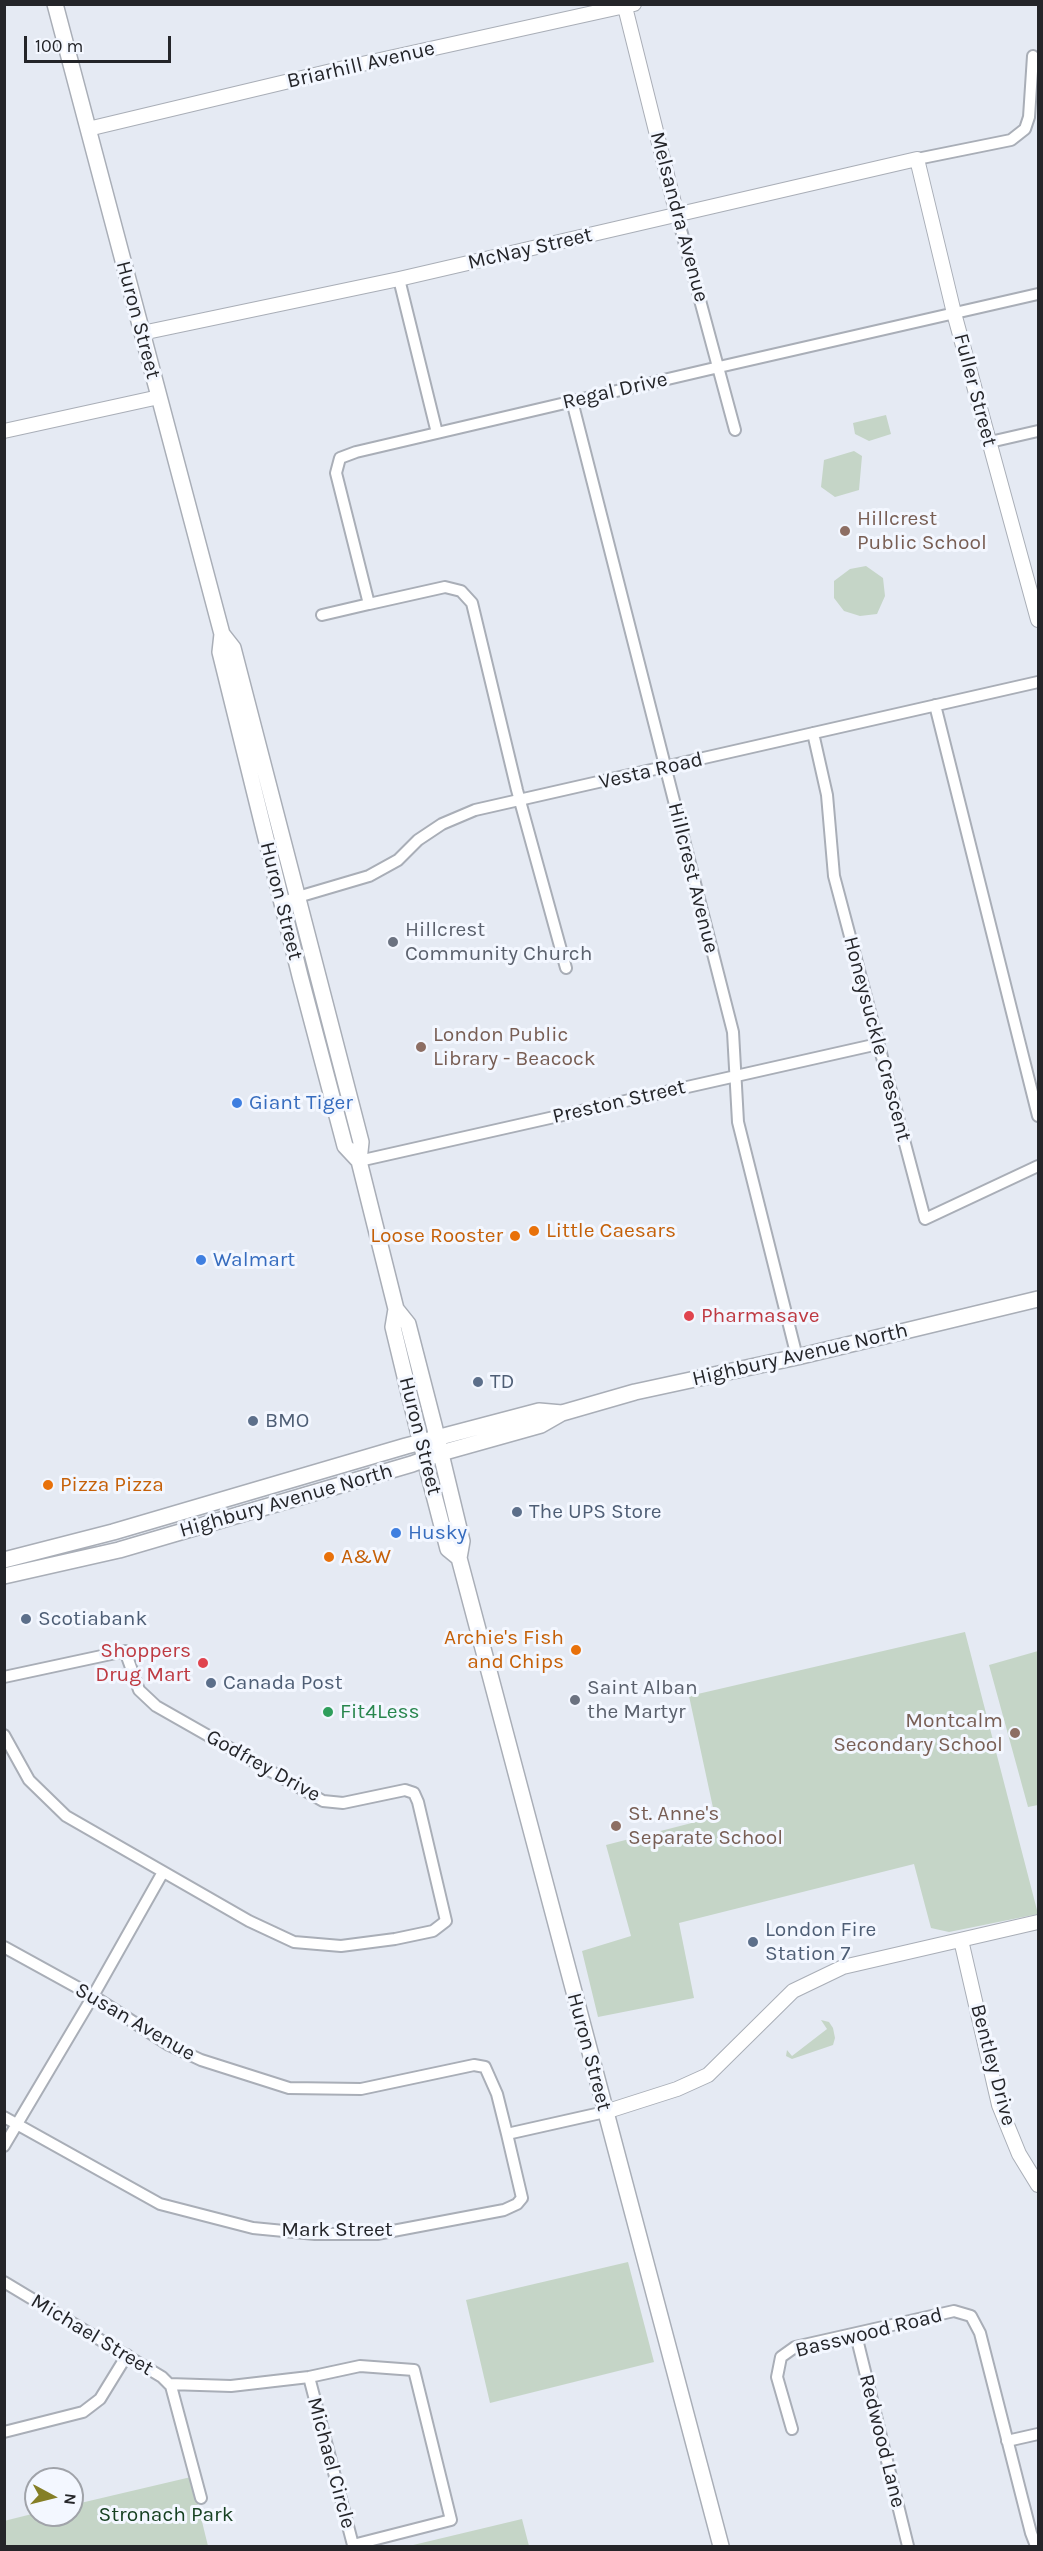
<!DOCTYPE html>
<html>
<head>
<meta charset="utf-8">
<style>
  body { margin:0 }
  #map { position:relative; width:1043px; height:2551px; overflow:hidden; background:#e5eaf3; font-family:Karla,sans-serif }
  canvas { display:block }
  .frame { position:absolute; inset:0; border:6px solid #242529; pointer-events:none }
  .north { position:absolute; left:24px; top:2467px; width:60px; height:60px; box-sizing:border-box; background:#f3f7ff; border:2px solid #a0a3a9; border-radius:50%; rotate:97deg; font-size:16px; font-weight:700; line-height:24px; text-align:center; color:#242529 }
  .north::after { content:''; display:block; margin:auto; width:21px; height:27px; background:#857f27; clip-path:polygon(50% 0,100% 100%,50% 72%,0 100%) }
  .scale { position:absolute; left:24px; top:36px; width:147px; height:27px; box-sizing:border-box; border:3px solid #242529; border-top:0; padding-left:8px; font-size:18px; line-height:21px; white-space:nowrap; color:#242529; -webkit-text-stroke:4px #f3f7ff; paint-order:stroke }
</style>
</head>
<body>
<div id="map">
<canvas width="1043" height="2551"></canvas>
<div class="frame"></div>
<div class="north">N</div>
<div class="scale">100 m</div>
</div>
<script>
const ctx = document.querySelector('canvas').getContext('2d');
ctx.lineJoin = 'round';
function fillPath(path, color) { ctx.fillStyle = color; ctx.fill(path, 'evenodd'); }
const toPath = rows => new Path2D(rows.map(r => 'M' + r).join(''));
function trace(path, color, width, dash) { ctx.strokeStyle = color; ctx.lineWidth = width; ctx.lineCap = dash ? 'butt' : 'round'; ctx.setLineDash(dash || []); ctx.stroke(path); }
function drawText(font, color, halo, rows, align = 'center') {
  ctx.font = font + ' Karla,sans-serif'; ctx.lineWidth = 6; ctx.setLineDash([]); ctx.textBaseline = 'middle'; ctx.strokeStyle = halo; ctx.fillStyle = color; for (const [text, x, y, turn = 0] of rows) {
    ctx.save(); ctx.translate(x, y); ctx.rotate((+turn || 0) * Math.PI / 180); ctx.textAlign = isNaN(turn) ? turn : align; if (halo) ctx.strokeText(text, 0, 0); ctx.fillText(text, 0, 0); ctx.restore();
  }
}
fillPath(toPath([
  [886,415,891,434,869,441,855,434,853,423],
  [854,451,862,456,859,490,835,497,821,487,824,460],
  [866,566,883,578,885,596,877,614,860,616,844,611,834,598,834,581,850,569],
  [965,1632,1038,1914,949,1932,931,1928,914,1864,679,1923,694,1998,598,2017,582,1951,631,1936,606,1845,715,1817,689,1696],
  [1038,1651,1038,1805,1028,1807,989,1665],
  [821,2020,829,2022,833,2028,835,2038,833,2045,792,2059,786,2056,787,2050,792,2056,827,2029],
  [628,2262,654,2362,490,2403,466,2300],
  [191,2477,208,2546,5,2546,4,2521,36,2513,36,2515,72,2515,72,2505],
  [522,2519,529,2546,409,2546]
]), '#c5d5c7');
const minor = toPath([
  [917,159,1011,140,1025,129,1029,117,1033,56],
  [677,215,735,430],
  [399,279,437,433],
  [572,401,733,1032,738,1122,797,1357],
  [990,442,1038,431],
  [322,615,369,604],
  [935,705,1038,1116],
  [813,733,827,795,834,876,925,1219,1038,1166],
  [291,899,369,876,398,860,418,840,442,824,475,810,1038,682],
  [566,968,517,790,472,603,461,591,445,587,369,604,336,473,340,458,356,452,719,367,1038,294],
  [359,1161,878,1044],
  [4,1677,125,1651,139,1690,156,1706,323,1801,343,1803,405,1790,414,1793,418,1802,446,1921,433,1931,395,1939,341,1946,294,1942,249,1921,66,1816,29,1780,4,1735],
  [4,1947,93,1996,169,2045,201,2060,289,2088,361,2089,474,2065,485,2067,497,2094,507,2134],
  [4,2117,160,2204,253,2228,315,2234,377,2234,504,2210,517,2204,522,2198,507,2134,605,2112],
  [4,2146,93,1996,163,1872],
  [4,2282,162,2377,171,2386,201,2498],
  [856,2335,908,2546],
  [169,2384,231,2386,309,2377,360,2366,414,2370,451,2520,353,2545,309,2377],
  [792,2429,777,2377,781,2357,795,2347,954,2311,971,2316,980,2333,1031,2533,1036,2546],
  [4,2432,83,2412,100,2399,127,2355],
  [1007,2441,1038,2434]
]);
const tertiary = toPath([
  [625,7,677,215],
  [88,129,344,68,634,4],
  [142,333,399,279,917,159,954,313,1038,620],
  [4,431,159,397],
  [961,1940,999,2105,1019,2154,1038,2185],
  [605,2112,677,2089,708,2075,793,1991,843,1967,1038,1922]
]);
const secondary = toPath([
  [55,4,222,634,233,648,361,1142,359,1161,396,1309,408,1324,434,1425,462,1541,459,1558,721,2546],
  [222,634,220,652,300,976,345,1146,359,1161],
  [396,1309,393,1327,428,1472,448,1549,459,1558],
  [4,1560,113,1532,406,1446,539,1411,562,1413],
  [4,1576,119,1550,412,1464,441,1453,541,1425,562,1413,635,1392,797,1357,1038,1299]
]);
trace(minor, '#a9aeb7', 14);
trace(tertiary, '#a9aeb7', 16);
trace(secondary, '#a9aeb7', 18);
trace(minor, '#fff', 10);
trace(tertiary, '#fff', 14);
trace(secondary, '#fff', 15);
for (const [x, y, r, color] of [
  [845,531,6,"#8d6e63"],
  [393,942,6,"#6b7280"],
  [421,1047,6,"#8d6e63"],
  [237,1103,6,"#3f7fe0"],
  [534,1231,6,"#e8710a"],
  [515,1236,6,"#e8710a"],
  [201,1260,6,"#3f7fe0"],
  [689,1316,6,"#e0444e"],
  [478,1382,6,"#5c6f8a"],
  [253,1421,6,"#5c6f8a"],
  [48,1485,6,"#e8710a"],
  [517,1512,6,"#5c6f8a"],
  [396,1533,6,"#3f7fe0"],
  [329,1557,6,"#e8710a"],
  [26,1619,6,"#5c6f8a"],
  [576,1650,6,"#e8710a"],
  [203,1663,6,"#e0444e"],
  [211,1683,6,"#5c6f8a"],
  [575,1700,6,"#6b7280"],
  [328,1712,6,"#2e9e5b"],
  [1015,1733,6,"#8d6e63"],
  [616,1826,6,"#8d6e63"],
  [753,1942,6,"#5c6f8a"]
]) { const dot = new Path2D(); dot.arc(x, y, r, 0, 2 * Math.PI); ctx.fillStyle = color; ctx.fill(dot); trace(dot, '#f3f7ff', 2); }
drawText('21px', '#242529', '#f3f7ff', [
  ["Briarhill Avenue",361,65,-13],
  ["Melsandra Avenue",679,217,75],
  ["McNay Street",530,249,-13],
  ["Huron Street",138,320,75],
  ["Fuller Street",975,390,75],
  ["Regal Drive",615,391,-13],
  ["Vesta Road",651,771,-13],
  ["Hillcrest Avenue",693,878,76],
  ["Huron Street",281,901,76],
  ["Honeysuckle Crescent",877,1039,75],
  ["Preston Street",619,1102,-13],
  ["Highbury Avenue North",800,1355,-13],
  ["Huron Street",420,1436,76],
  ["Highbury Avenue North",286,1501,-16],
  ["Godfrey Drive",263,1766,29],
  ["Susan Avenue",135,2022,30],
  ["Huron Street",589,2052,75],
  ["Bentley Drive",993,2065,75],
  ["Mark Street",337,2230],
  ["Basswood Road",869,2333,-14],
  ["Michael Street",92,2335,31],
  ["Redwood Lane",882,2441,76],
  ["Michael Circle",331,2463,75]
]);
drawText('21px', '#785e54', '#f3f7ff', [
  ["Hillcrest",857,519],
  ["Public School",857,543],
  ["London Public",433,1035],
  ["Library - Beacock",433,1059],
  ["Montcalm",1003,1721,"right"],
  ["Secondary School",1003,1745,"right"],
  ["St. Anne's",628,1814],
  ["Separate School",628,1838]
], 'left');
drawText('21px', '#5b616d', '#f3f7ff', [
  ["Hillcrest",405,930],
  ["Community Church",405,954],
  ["Saint Alban",587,1688],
  ["the Martyr",587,1712]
], 'left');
drawText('21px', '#366cbe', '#f3f7ff', [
  ["Giant Tiger",249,1103],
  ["Walmart",213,1260],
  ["Husky",408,1533]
], 'left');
drawText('21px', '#c56008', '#f3f7ff', [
  ["Little Caesars",546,1231],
  ["Loose Rooster",503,1236,"right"],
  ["Pizza Pizza",60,1485],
  ["A&W",341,1557],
  ["Archie's Fish",564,1638,"right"],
  ["and Chips",564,1662,"right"]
], 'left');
drawText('21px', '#be3a42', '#f3f7ff', [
  ["Pharmasave",701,1316],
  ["Shoppers",191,1651,"right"],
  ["Drug Mart",191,1675,"right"]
], 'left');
drawText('21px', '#4e5e75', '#f3f7ff', [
  ["TD",490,1382],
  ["BMO",265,1421],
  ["The UPS Store",529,1512],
  ["Scotiabank",38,1619],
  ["Canada Post",223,1683],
  ["London Fire",765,1930],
  ["Station 7",765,1954]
], 'left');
drawText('21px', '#27864d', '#f3f7ff', [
  ["Fit4Less",340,1712]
], 'left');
drawText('21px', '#174122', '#f3f7ff', [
  ["Stronach Park",166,2515]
]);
</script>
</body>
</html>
